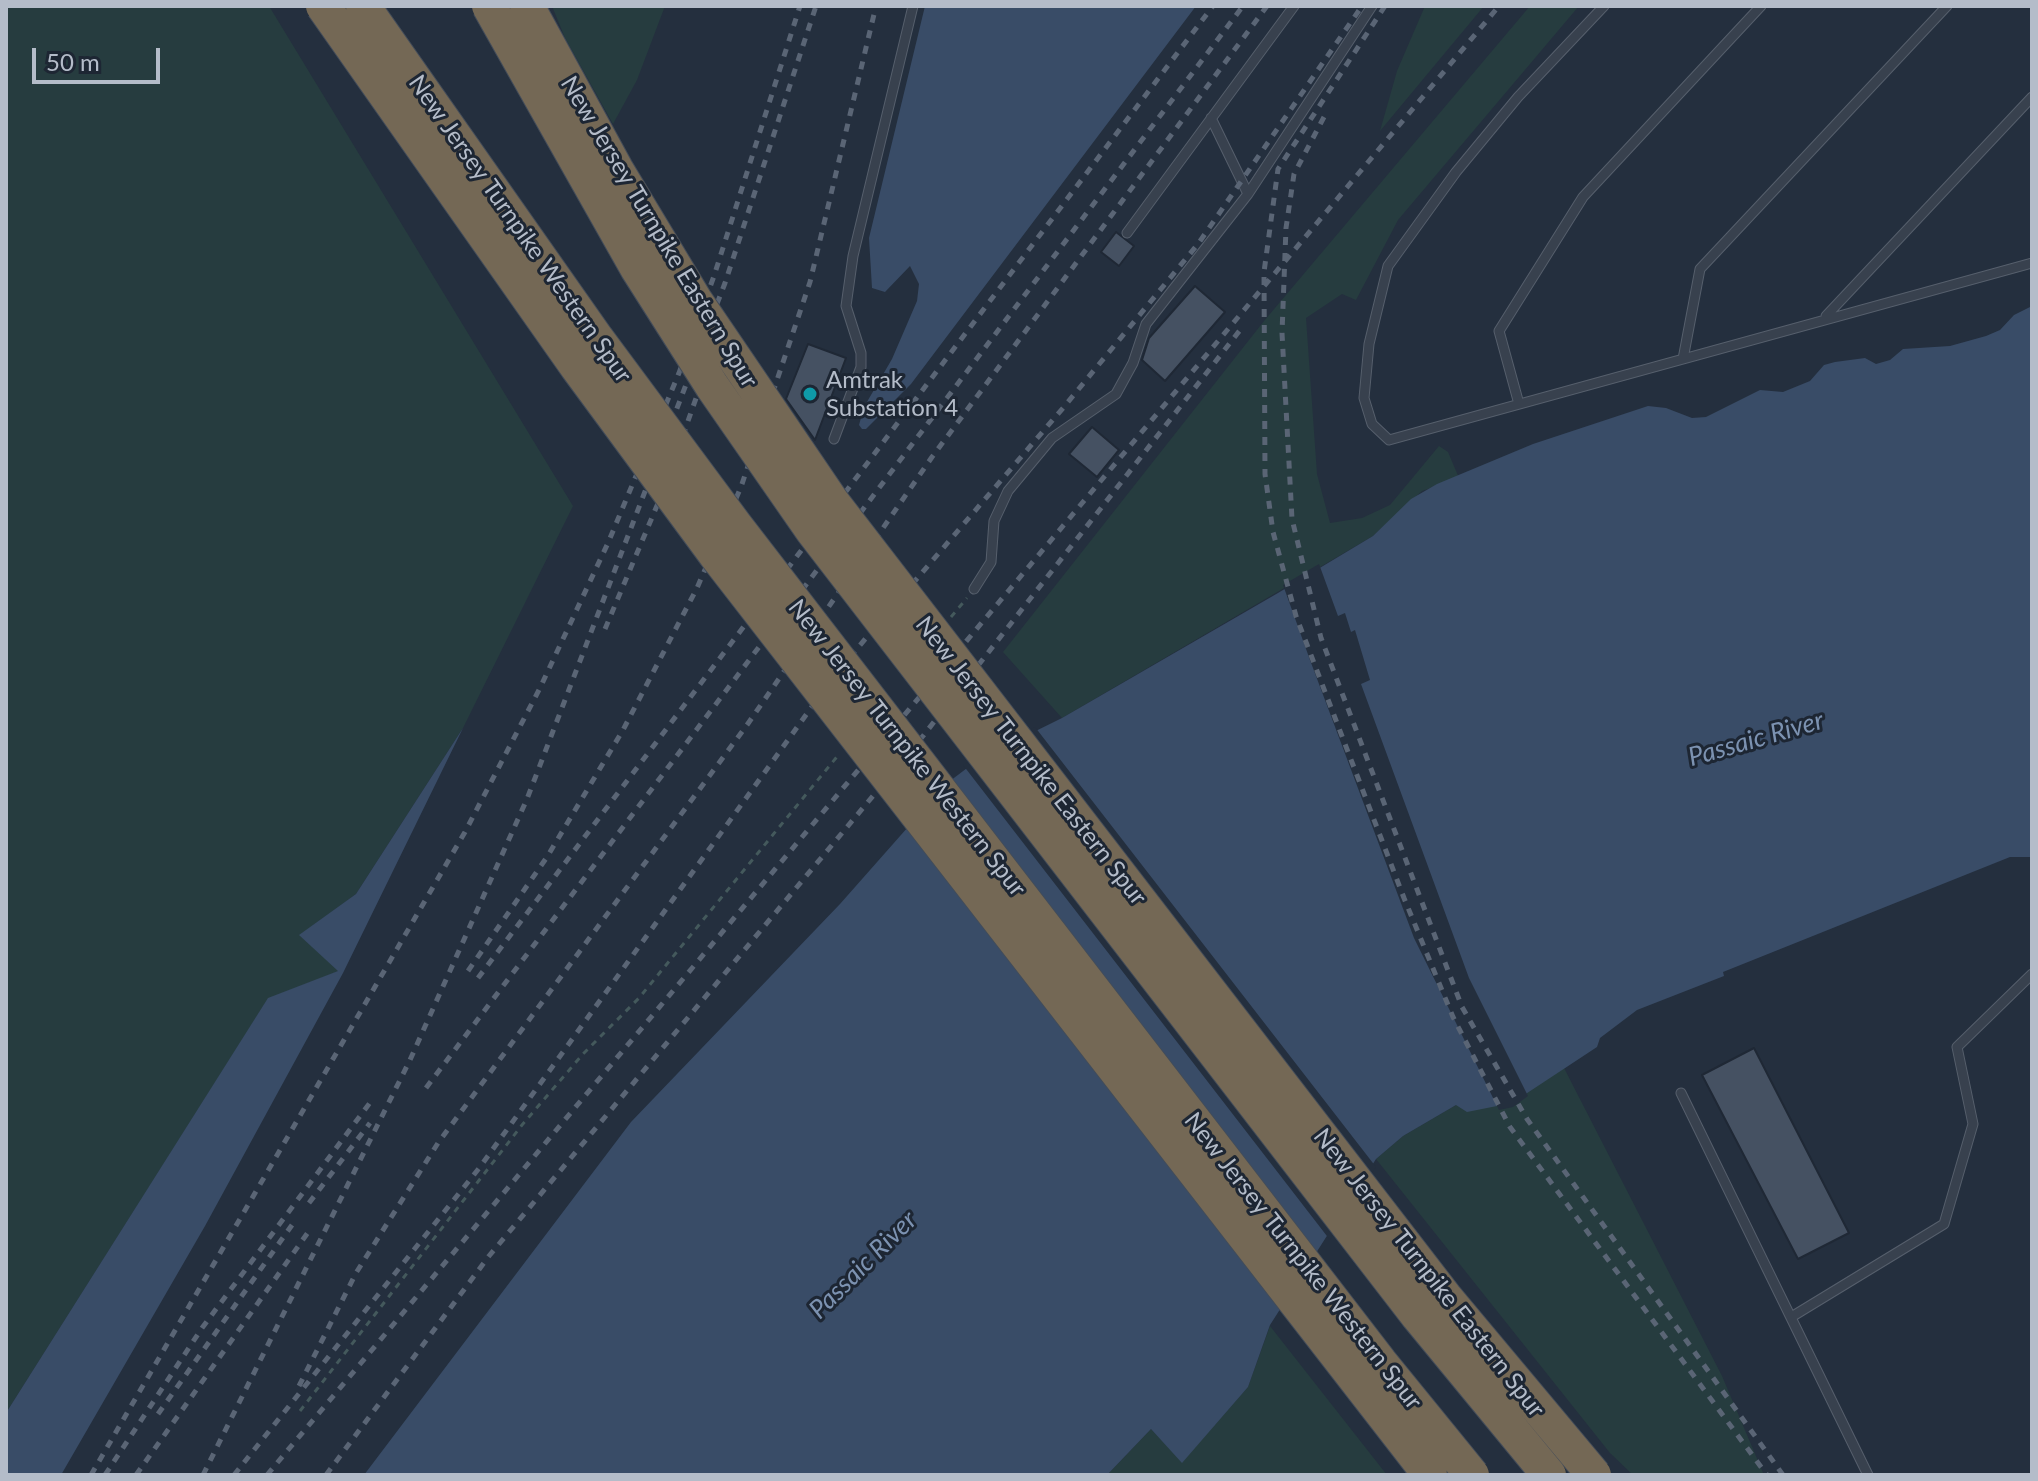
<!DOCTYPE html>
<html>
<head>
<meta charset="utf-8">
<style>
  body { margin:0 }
  #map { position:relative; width:2038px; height:1481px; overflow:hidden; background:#242f3e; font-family:Lato,sans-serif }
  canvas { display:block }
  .frame { position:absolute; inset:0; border:8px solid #b4bcc9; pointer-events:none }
  .scale { position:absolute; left:32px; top:48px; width:128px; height:36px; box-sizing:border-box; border:4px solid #b4bcc9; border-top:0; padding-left:10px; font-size:24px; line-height:28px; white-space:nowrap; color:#b4bcc9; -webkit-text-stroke:6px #1d2633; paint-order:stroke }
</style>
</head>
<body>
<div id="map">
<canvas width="2038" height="1481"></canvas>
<div class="frame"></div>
<div class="scale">50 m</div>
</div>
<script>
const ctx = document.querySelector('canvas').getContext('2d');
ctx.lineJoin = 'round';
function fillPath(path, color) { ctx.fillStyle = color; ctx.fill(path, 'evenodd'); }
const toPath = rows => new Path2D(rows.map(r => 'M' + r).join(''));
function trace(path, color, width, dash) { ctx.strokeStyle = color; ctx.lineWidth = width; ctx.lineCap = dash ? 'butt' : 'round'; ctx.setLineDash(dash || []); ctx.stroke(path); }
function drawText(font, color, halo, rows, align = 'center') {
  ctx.font = font + ' Lato,sans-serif'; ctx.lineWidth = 6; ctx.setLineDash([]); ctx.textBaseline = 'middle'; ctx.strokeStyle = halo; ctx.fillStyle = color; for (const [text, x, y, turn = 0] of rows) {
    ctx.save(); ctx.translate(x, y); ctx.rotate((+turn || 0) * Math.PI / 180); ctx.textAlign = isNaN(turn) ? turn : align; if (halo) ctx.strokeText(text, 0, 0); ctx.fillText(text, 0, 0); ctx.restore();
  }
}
fillPath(toPath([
  [6,6,269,6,573,506,463,728,356,894,300,935,339,971,268,999,6,1413],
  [552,6,665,6,637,80,613,124,565,38],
  [1425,6,1484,6,1380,131,1397,71],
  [1530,6,1579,6,1398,220,1356,300,1342,294,1306,318,1317,474,1330,523,1362,518,1390,505,1439,446,1448,452,1459,478,1422,491,1373,536,1062,718,1003,652,1264,321],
  [1563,1066,1722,1376,1764,1475,1633,1475,1610,1453,1376,1159,1403,1136,1456,1105,1512,1103],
  [1270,1326,1387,1475,1107,1475,1151,1429,1182,1462,1248,1387]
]), '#263c3f');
fillPath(toPath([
  [925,6,1196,6,911,384,866,429,862,429,859,425,864,407,892,359,917,301,919,284,910,266,885,292,872,288,869,238],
  [2032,306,2032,857,2010,857,1723,972,1724,976,1637,1010,1600,1038,1597,1047,1512,1103,1467,1112,1456,1105,1403,1136,1376,1159,1270,1325,1248,1387,1182,1463,1151,1429,1107,1475,364,1475,631,1122,840,904,946,784,979,759,1062,718,1278,593,1373,536,1411,499,1437,484,1533,444,1648,406,1666,408,1692,418,1706,417,1760,390,1783,392,1810,381,1824,365,1835,362,1865,358,1876,364,1890,360,1903,349,1950,346,1986,336,2000,330,2014,315],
  [463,728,343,973,205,1226,61,1475,6,1475,6,1413,268,998,338,971,299,935,356,894]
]), '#394c67');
fillPath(toPath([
  [1319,564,1338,616,1345,613,1351,632,1355,630,1370,680,1361,684,1469,978,1528,1096,1513,1107,1499,1110,1414,938,1310,660,1283,585],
  [1035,727,1376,1167,1330,1240,963,765]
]), '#242f3e');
const building = toPath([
  [1116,232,1134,246,1119,266,1101,252,1116,232],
  [1195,286,1225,312,1165,381,1142,360,1149,338,1195,286],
  [808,344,846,358,815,440,786,399,808,344],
  [1092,427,1119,450,1097,477,1069,454,1092,427],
  [1754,1048,1849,1233,1798,1259,1702,1075,1754,1048]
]);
fillPath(building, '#455162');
trace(building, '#1f2835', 2);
const service = toPath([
  [1604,6,1518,97,1456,172,1388,266,1369,344,1364,398,1372,424,1389,440,2032,263],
  [1248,194,1372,6],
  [1127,233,1294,6],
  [1826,316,2032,97],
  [1683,359,1700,269,1947,6],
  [1519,404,1499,331,1583,197,1761,6],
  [834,439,861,367,861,353,846,306,853,256,913,6],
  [974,589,991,562,994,521,1008,491,1052,438,1116,394,1133,363,1146,324,1248,194,1211,118],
  [1681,1093,1868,1475],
  [1793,1316,1944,1224,1973,1124,1957,1047,2032,974]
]);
trace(service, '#565f6c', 11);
trace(toPath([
  [951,617,967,598],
  [300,1411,522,1125,583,1054,639,998,840,753]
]), '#44595c', 3, [6, 6]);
trace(service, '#38414e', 9);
trace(toPath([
  [1385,6,1278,169,1264,272,1265,474,1273,532,1296,616,1404,898,1453,1017,1510,1127,1767,1475],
  [1324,117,1294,174,1286,228,1282,333,1292,519,1321,638,1462,1007,1527,1119,1783,1475],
  [605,629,664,489,724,319],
  [468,971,547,857,623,730,697,588,741,487,810,282,876,6],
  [478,978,1213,6],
  [426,1088,1243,6],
  [309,1203,370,1123],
  [299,1386,356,1273,438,1143,747,725,932,457,1267,6],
  [158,1414,292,1225],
  [91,1475,465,832,540,688,608,543,679,373,714,276,800,6],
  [105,1475,202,1328,372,1100],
  [136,1475,309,1231],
  [203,1475,410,1060,527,799,725,283,816,6],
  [234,1475,480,1167,837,672,1063,408,1198,244,1362,6],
  [267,1475,1499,6],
  [326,1475,489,1256,923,736,1244,325]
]), '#5a6575', 5, [8, 8]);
const motorwayBridge = toPath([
  [323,6,577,367,715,554,1430,1475],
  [363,6,597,339,735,525,1380,1362,1472,1475],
  [489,6,637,268,712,386,812,530,1418,1316,1549,1475],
  [527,6,616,169,695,300,833,503,1445,1297,1594,1475]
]);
trace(motorwayBridge, '#434c59', 36, []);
trace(motorwayBridge, '#746855', 34);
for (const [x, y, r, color] of [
  [810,394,8,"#0f9aa8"]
]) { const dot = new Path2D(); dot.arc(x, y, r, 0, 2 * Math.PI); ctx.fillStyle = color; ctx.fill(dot); trace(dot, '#1d2633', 3); }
drawText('24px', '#b4bcc9', '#1d2633', [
  ["New Jersey Turnpike Western Spur",520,229,55],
  ["New Jersey Turnpike Eastern Spur",659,232,59],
  ["New Jersey Turnpike Western Spur",907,748,52],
  ["New Jersey Turnpike Eastern Spur",1031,761,52],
  ["New Jersey Turnpike Western Spur",1303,1261,52],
  ["New Jersey Turnpike Eastern Spur",1429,1273,52]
]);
drawText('24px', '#b4bcc9', '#1d2633', [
  ["Amtrak",826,380],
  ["Substation 4",826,408]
], 'left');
drawText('italic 26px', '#7c92b1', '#1d2633', [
  ["Passaic River",1756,739,-16],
  ["Passaic River",863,1265,-45]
]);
</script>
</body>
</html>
